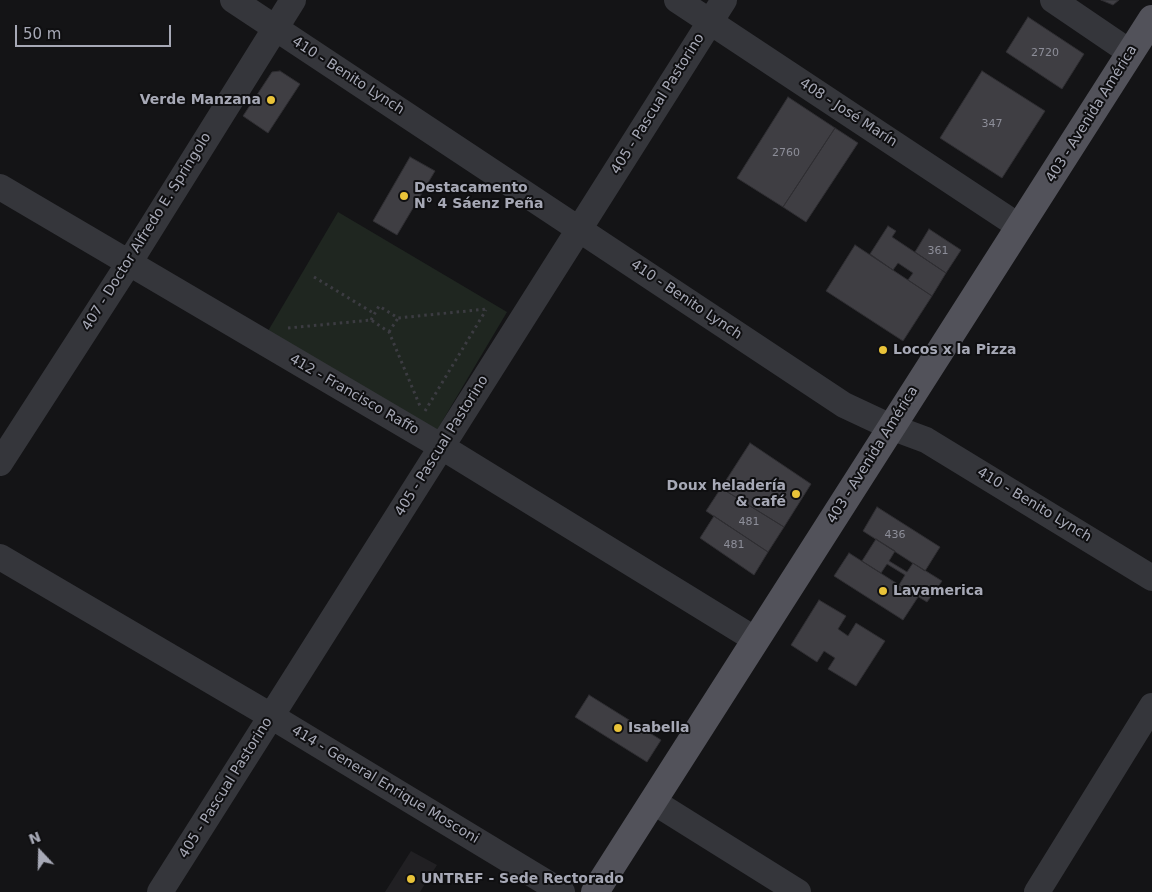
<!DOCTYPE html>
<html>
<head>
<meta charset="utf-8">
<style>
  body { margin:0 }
  #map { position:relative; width:1152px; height:892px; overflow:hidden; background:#141416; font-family:"DejaVu Sans",sans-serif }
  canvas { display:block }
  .north { position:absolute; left:15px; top:827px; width:50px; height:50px; -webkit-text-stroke:4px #0f0f11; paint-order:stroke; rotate:339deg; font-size:14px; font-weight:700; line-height:20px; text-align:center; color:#a7a9b6 }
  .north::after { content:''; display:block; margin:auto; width:18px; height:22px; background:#a7a9b6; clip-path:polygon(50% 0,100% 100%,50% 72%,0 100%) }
  .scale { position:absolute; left:15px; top:25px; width:156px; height:22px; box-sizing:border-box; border:2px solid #a7a9b6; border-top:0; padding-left:6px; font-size:15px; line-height:18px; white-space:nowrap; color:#a7a9b6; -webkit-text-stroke:4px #0f0f11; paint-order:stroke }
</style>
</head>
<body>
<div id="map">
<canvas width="1152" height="892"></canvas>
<div class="north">N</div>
<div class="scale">50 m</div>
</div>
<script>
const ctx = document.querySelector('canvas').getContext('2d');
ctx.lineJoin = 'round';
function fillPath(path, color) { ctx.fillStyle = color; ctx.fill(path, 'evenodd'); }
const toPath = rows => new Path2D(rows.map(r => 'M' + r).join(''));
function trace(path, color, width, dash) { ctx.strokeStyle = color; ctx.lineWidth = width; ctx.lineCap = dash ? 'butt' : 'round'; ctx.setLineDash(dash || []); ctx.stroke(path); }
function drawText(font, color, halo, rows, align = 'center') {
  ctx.font = font + ' "DejaVu Sans",sans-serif'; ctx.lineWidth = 4; ctx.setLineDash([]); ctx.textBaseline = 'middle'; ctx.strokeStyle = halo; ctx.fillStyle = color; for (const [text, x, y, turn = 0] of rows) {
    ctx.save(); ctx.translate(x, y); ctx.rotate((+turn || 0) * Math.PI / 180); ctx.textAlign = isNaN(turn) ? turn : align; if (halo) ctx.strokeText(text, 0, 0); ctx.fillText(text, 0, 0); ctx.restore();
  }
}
fillPath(toPath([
  [411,851,437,865,420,892,385,892]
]), '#212023');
fillPath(toPath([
  [338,212,507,312,437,430,268,331]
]), '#1f2620');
const building = toPath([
  [1101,0,1119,0,1113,5,1101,0],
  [1028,17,1084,54,1062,89,1006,52,1028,17],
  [280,71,300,84,268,133,243,116,272,72,280,71],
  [982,71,1045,111,1002,178,940,138,982,71],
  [788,97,835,128,783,207,737,178,788,97],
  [835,128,858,143,806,222,783,207,835,128],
  [410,157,435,171,397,235,373,221,410,157],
  [888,226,896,231,892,237,946,273,932,296,908,280,913,273,898,263,893,270,870,254,888,226],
  [929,229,961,250,946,273,915,252,929,229],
  [855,245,932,296,903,341,826,291,855,245],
  [750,443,811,484,784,527,721,488,750,443],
  [721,488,784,527,768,552,706,511,721,488],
  [877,507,940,547,925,571,863,531,877,507],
  [714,516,768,552,754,575,700,538,714,516],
  [876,539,895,551,889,561,907,572,913,563,942,581,927,602,899,585,905,575,887,564,881,573,862,561,876,539],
  [849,553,918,597,903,620,834,576,849,553],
  [819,600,846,616,838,629,848,636,856,623,885,641,856,686,828,669,835,658,824,651,817,662,791,645,819,600],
  [589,695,661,740,647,762,575,717,589,695]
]);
fillPath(building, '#3f3e43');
trace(building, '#2f2e32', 1);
trace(toPath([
  [314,277,375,314],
  [371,320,379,306,398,318,487,309],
  [288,328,371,320,389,332,420,406],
  [389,332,398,318],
  [425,411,486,310]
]), '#3c3c42', 3, [2.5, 4]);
trace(toPath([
  [233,0,844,405,891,427,926,440,1152,578],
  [677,0,1020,227],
  [1053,0,1131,53],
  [0,187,442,447,756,640],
  [0,463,129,263,293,0],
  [0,557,271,716,562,892],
  [654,802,798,892],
  [160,892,724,0],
  [1037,892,1152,706]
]), '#35363b', 26);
trace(toPath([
  [595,892,1152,19]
]), '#52525a', 28);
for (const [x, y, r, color] of [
  [271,100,5,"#e9c339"],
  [404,196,5,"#e9c339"],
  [883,350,5,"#e9c339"],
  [796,494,5,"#e9c339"],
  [883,591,5,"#e9c339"],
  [618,728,5,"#e9c339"],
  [411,879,5,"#e9c339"]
]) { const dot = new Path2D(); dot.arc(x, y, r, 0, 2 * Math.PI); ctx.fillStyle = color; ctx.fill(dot); trace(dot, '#0f0f11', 2); }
drawText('11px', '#8d8e99', null, [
  ["2720",1045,53],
  ["347",992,124],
  ["2760",786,153],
  ["361",938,251],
  ["481",749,522],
  ["436",895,535],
  ["481",734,545]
]);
drawText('14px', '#a7a9b6', '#0f0f11', [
  ["410 - Benito Lynch",348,76,33],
  ["405 - Pascual Pastorino",658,104,-58],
  ["408 - José Marín",848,113,33],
  ["403 - Avenida América",1092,114,-58],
  ["407 - Doctor Alfredo E. Springolo",147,232,-58],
  ["410 - Benito Lynch",686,300,34],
  ["412 - Francisco Raffo",354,395,30],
  ["405 - Pascual Pastorino",442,446,-58],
  ["403 - Avenida América",873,455,-58],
  ["410 - Benito Lynch",1034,505,31],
  ["414 - General Enrique Mosconi",385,785,31],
  ["405 - Pascual Pastorino",226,788,-58]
]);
drawText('bold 14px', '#a7a9b6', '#0f0f11', [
  ["Verde Manzana",261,100,"right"],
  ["Destacamento",414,188],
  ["N° 4 Sáenz Peña",414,204],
  ["Locos x la Pizza",893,350],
  ["Doux heladería",786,486,"right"],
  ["& café",786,502,"right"],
  ["Lavamerica",893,591],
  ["Isabella",628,728],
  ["UNTREF - Sede Rectorado",421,879]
], 'left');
</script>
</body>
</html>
